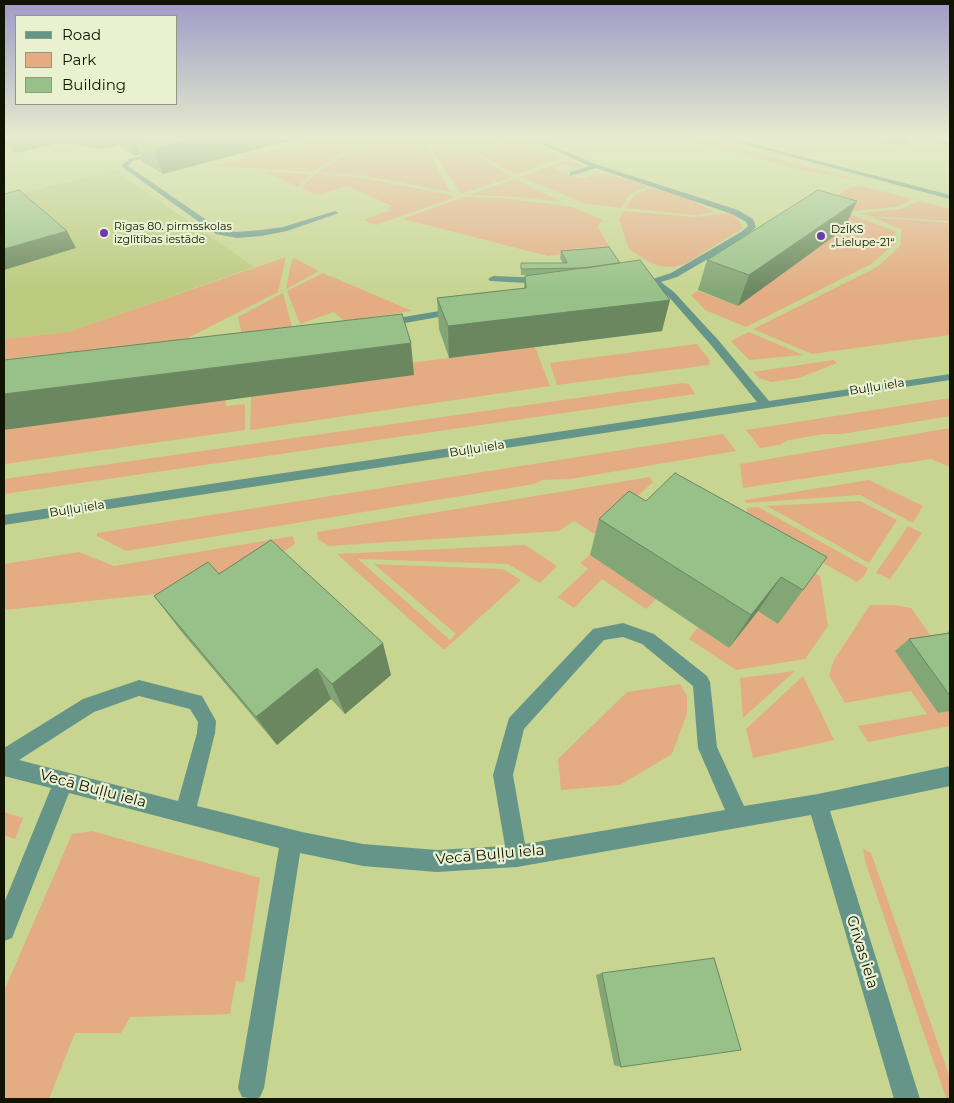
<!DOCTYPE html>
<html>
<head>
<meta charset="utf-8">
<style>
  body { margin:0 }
  #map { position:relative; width:954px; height:1103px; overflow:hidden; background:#c7d591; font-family:Montserrat,sans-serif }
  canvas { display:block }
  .frame { position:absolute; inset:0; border:5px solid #111400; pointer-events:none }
  .legend { position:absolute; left:15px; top:15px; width:162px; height:90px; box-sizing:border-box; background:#eaf1d0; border:1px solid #93997d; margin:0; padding:6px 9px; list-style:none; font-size:15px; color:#111400 }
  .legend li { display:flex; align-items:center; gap:10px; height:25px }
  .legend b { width:25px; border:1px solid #93997d }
</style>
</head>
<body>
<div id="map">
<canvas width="954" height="1103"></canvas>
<div class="frame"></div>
<ul class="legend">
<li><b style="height:6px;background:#659589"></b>Road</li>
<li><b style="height:14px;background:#e4ac83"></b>Park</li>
<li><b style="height:14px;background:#98c189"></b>Building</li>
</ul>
</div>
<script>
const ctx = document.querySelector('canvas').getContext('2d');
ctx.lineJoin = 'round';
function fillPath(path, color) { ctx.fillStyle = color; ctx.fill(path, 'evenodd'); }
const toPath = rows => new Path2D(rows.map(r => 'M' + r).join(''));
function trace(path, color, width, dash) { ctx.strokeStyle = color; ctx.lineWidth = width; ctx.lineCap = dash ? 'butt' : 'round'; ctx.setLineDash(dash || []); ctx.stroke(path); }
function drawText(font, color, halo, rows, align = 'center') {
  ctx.font = font + ' Montserrat,sans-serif'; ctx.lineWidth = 4.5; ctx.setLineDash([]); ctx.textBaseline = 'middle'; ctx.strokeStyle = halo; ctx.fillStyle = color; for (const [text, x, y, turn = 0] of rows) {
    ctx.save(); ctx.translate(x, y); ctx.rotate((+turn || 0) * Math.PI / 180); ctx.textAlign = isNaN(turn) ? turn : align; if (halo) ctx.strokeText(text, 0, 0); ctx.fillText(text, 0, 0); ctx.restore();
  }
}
fillPath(toPath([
  [115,170,254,267,68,332,4,339,4,198]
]), '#bbca7f');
fillPath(toPath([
  [319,139,387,139,350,149,313,172,215,166],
  [392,139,429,139,428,148,432,158,450,192,361,175,316,173,352,150],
  [433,139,441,139,468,150,512,177,461,194,433,151],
  [449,139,509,139,472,150],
  [517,139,525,139,547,148,548,152,563,157,516,175,474,151],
  [677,139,703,139,862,181,801,170,734,152],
  [567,160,583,166,577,168,564,164,553,169,582,179,595,174,608,174,648,186,630,194,621,208,583,203,521,177],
  [266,172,311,174,298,187],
  [315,174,357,177,451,195,453,198,376,225,364,220,390,210,388,208,392,206,348,186,317,195,303,189,304,184],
  [515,179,562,202,507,196,469,195],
  [861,186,913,199,896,207,854,211,827,201,851,187],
  [653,188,691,200,714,212,696,215,625,208,635,195],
  [463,197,502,198,573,207,603,220,597,226,610,248,577,248,562,254,548,256,403,219],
  [919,201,950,209,950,221,868,216,860,213,901,209],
  [623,211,695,217,731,213,739,221,743,228,685,264,673,267,659,266,645,260,629,249,619,219],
  [849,214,895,231,896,243,871,264,746,327,705,310,691,295,698,291,738,306],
  [871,217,950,223,950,335,812,354,753,329,877,267,894,252,901,244,901,229],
  [286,257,278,292,184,340,4,359,4,339,68,332],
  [294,258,319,271,286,289,292,260],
  [323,273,412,311,349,320,343,320,334,312,300,324,287,291],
  [283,293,294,334,244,344,238,317],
  [749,332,803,355,749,360,731,341],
  [697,344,710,361,709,365,557,385,550,363],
  [535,347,550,386,250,430,251,397,410,363],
  [833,360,837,363,799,378,771,382,759,378,753,372],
  [683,383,689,384,695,394,4,494,4,479],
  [950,398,950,416,842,434,824,434,789,440,779,445,760,448,746,430],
  [226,400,226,406,245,404,245,430,4,464,4,430],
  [950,428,950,467,931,459,743,488,740,464],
  [723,434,736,451,570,479,542,480,534,484,126,551,97,536,97,533],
  [650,477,653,482,595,534,574,521,559,531,329,546,318,539,317,532],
  [869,480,923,506,913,523,860,495,746,503,745,500],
  [667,488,820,576,828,626,805,659,736,670,689,639,698,627,729,648,758,611],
  [860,501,897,520,869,563,767,506],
  [758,507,868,568,864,576,857,582,748,521,747,508],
  [908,526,922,533,890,579,876,573],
  [293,536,295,544,199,606,185,591,4,610,4,564,79,552,114,566],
  [525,545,557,566,540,583,508,564,358,559,450,640,456,634,374,564,503,569,521,580,444,650,337,554],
  [590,555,656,599,646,609,602,579,574,608,558,597,588,569,580,563],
  [870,605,893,605,911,608,937,645,896,652,938,713,950,711,950,726,868,742,858,726,927,714,911,691,845,703,829,675,834,660],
  [795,671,743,718,740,678],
  [803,676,834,740,753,758,746,729],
  [680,684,687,696,687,714,672,754,620,785,561,790,558,759,627,692],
  [4,812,23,818,15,839,4,835],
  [92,831,260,878,244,982,236,981,230,1014,130,1017,121,1033,75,1033,49,1099,4,1099,4,991,72,834],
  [863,849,871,853,950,1078,950,1098,946,1098,866,864]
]), '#e4ac83');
fillPath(toPath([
  [529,139,537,139,598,165,738,210,753,219,756,227,747,236,677,277,661,282,674,292,719,341,769,401,950,374,950,380,4,525,4,515,757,402,711,345,668,296,653,284,636,289,631,286,671,273,741,232,748,226,746,222,732,214,596,168,570,176,570,172,590,166,529,139],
  [724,139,734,139,950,195,950,199,724,139],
  [927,139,950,142,950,146,928,140,927,139],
  [161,151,164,153,163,154,133,161,128,166,221,230,237,232,261,230,283,227,335,211,339,213,287,231,261,236,237,238,216,234,121,166,129,159,161,151],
  [493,276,545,278,550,281,545,284,490,281,488,279,493,276],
  [457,308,461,309,461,313,405,323,384,329,379,326,380,324,404,317,457,308],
  [623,623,654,634,707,676,710,682,717,747,744,806,818,794,950,766,950,786,830,811,920,1099,894,1099,811,815,517,867,437,872,363,866,300,853,264,1088,260,1097,255,1099,242,1097,238,1088,279,848,69,793,12,938,4,941,4,903,51,788,4,776,4,748,83,699,139,680,202,696,216,721,215,733,197,806,302,832,363,844,437,850,505,846,493,775,509,718,593,629,623,623],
  [623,637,642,644,693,686,698,748,725,810,525,844,513,775,524,729,604,640,623,637],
  [139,696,190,709,198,722,197,733,178,801,19,760,94,712,139,696]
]), '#659589');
fillPath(toPath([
  [4,139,295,139,163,174,142,161,140,154,135,156,118,145,110,148,104,147,98,149,60,143,15,153,4,144],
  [868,139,909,139,905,147],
  [844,229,738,306,698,290,707,260],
  [561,251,662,331,449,358,439,329,437,298,524,288,525,276,529,275,521,275,521,263,563,263,560,258],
  [675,473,803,590,778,624,758,611,729,648,590,555,599,519,646,501],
  [219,574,391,675,345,714,331,699,277,745,180,630,154,596],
  [950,630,950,711,938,713,895,651,909,639,947,633],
  [602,973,621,1067,614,1065,596,975]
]), '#83a676');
fillPath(toPath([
  [7,139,58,139,60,143,15,153],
  [93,139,100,139,104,147,98,149],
  [106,139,116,139,118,145,110,148],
  [128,139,134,139,140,154,135,156],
  [175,139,295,139,163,174,154,149],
  [857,201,844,229,738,306,749,275],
  [67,231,76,248,4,270,4,249],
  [670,300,662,331,449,358,448,326],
  [411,343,414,375,4,430,4,394],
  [781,577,758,611,729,648,751,615],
  [383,643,391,675,345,714,332,684],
  [317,668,331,699,277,745,256,717]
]), '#6a8760');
const building = toPath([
  [138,139,195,139,154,149,138,139],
  [19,190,67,231,4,249,4,194,19,190],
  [818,190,857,201,749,275,707,260,818,190],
  [609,247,620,263,586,268,521,269,521,263,567,263,561,251,609,247],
  [640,260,670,300,448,326,437,298,526,288,525,276,640,260],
  [402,314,411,343,4,394,4,360,402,314],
  [675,473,827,557,803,590,781,577,751,615,599,519,629,491,646,501,675,473],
  [271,540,383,643,332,684,317,668,256,717,154,596,208,562,219,574,271,540],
  [950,633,950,696,909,639,950,633],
  [714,958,741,1050,621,1067,602,973,714,958]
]);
fillPath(building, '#98c189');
trace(building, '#6a8760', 1);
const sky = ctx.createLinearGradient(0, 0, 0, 293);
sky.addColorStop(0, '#9f9ac7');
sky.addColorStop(0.47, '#e6ecce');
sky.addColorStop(1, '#e6ecce00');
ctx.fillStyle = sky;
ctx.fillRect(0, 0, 954, 293);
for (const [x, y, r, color] of [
  [104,233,5,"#6a3ab1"],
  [821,236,5,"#6a3ab1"]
]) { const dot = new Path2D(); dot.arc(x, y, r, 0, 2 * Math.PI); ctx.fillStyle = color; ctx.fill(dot); trace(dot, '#eaf1d0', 2); }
drawText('11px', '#111400', '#eaf1d0', [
  ["Rīgas 80. pirmsskolas",114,227],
  ["izglītības iestāde",114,240],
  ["DzĪKS",831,230],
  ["„Lielupe-21“",831,243]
], 'left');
drawText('12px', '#111400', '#eaf1d0', [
  ["Buļļu iela",877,387,-9],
  ["Buļļu iela",477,449,-9],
  ["Buļļu iela",77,509,-9]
]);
drawText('15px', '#111400', '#eaf1d0', [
  ["Vecā Buļļu iela",93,789,15],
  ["Vecā Buļļu iela",490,855,-5],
  ["Grīvas iela",862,952,73]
]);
</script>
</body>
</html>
